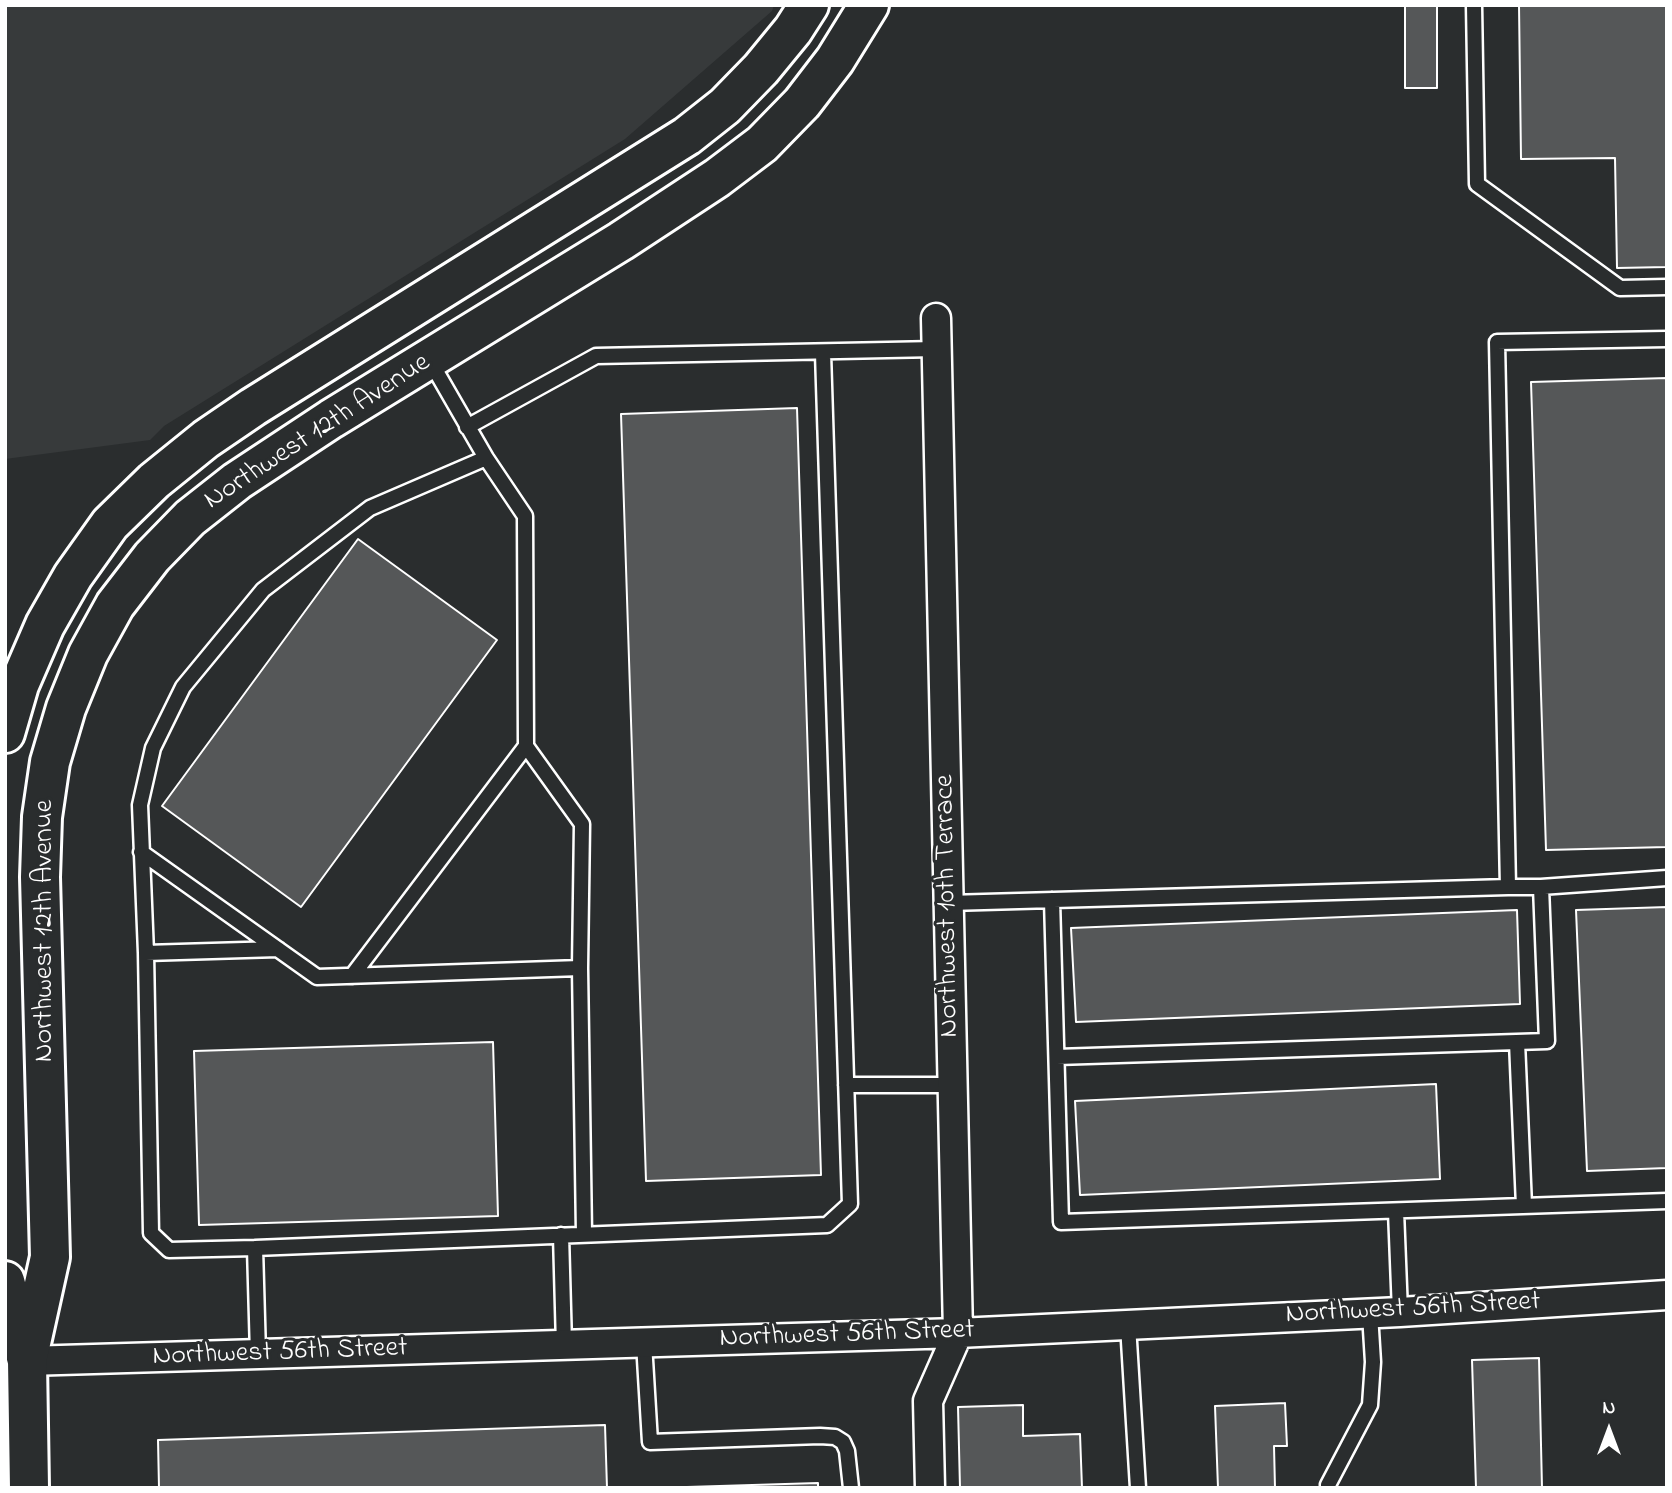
<!DOCTYPE html>
<html>
<head>
<meta charset="utf-8">
<style>
  body { margin:0 }
  #map { position:relative; width:1672px; height:1493px; overflow:hidden; background:#2a2d2e; font-family:"Indie Flower",sans-serif }
  canvas { display:block }
  .frame { position:absolute; inset:0; border:7px solid #fff; pointer-events:none }
  .north { position:absolute; left:1574px; top:1395px; width:70px; height:70px; -webkit-text-stroke:5px #2a2d2e; paint-order:stroke; rotate:0deg; font-size:19px; font-weight:700; line-height:28px; text-align:center; color:#fff }
  .north::after { content:''; display:block; margin:auto; width:24px; height:32px; background:#fff; clip-path:polygon(50% 0,100% 100%,50% 72%,0 100%) }
</style>
</head>
<body>
<div id="map">
<canvas width="1672" height="1493"></canvas>
<div class="frame"></div>
<div class="north">N</div>
</div>
<script>
const ctx = document.querySelector('canvas').getContext('2d');
ctx.lineJoin = 'round';
function fillPath(path, color) { ctx.fillStyle = color; ctx.fill(path, 'evenodd'); }
const toPath = rows => new Path2D(rows.map(r => 'M' + r).join(''));
function trace(path, color, width, dash) { ctx.strokeStyle = color; ctx.lineWidth = width; ctx.lineCap = dash ? 'butt' : 'round'; ctx.setLineDash(dash || []); ctx.stroke(path); }
function drawText(font, color, halo, rows, align = 'center') {
  ctx.font = font + ' "Indie Flower",sans-serif'; ctx.lineWidth = 6; ctx.setLineDash([]); ctx.textBaseline = 'middle'; ctx.strokeStyle = halo; ctx.fillStyle = color; for (const [text, x, y, turn = 0] of rows) {
    ctx.save(); ctx.translate(x, y); ctx.rotate((+turn || 0) * Math.PI / 180); ctx.textAlign = isNaN(turn) ? turn : align; if (halo) ctx.strokeText(text, 0, 0); ctx.fillText(text, 0, 0); ctx.restore();
  }
}
fillPath(toPath([
  [5,5,774,5,772,11,625,139,164,426,150,440,5,459]
]), '#373a3b');
const building = toPath([
  [1405,5,1437,5,1437,88,1405,88,1405,5],
  [1519,5,1667,5,1667,267,1617,268,1615,158,1521,159,1519,5],
  [1667,378,1667,847,1546,850,1531,382,1667,378],
  [797,408,821,1175,646,1181,621,414,797,408],
  [358,539,497,640,301,907,162,806,358,539],
  [1667,907,1667,1168,1587,1171,1576,910,1667,907],
  [1517,910,1520,1004,1076,1022,1071,928,1517,910],
  [493,1042,498,1216,199,1225,194,1051,493,1042],
  [1436,1084,1440,1179,1080,1195,1075,1101,1436,1084],
  [1539,1358,1542,1488,1476,1488,1472,1360,1539,1358],
  [1285,1403,1287,1446,1274,1446,1275,1488,1218,1488,1215,1406,1285,1403],
  [1023,1405,1023,1436,1080,1434,1082,1488,960,1488,958,1407,1023,1405],
  [605,1425,607,1488,159,1488,158,1440,605,1425],
  [818,1483,818,1488,654,1488,818,1483]
]);
fillPath(building, '#555758');
trace(building, '#fff', 2);
const lane = toPath([
  [1474,5,1477,184,1620,288,1667,287],
  [1667,339,1497,342,1508,887,1541,887,1667,878],
  [429,359,486,458,525,516,526,746,582,824,580,968,584,1234],
  [467,427,596,356,936,349],
  [486,458,370,508,263,590,183,687,153,748,140,805,146,953,151,1233,169,1250,255,1248,827,1225,850,1204,823,353],
  [141,852,317,977,580,968],
  [1052,900,1061,1222,1667,1201],
  [949,903,1508,887],
  [146,953,278,949],
  [352,976,526,746],
  [1517,1042,1524,1206],
  [1057,1057,1547,1041,1541,887],
  [846,1085,953,1085],
  [1396,1211,1400,1312],
  [561,1235,564,1345],
  [255,1248,258,1354],
  [1128,1325,1138,1488],
  [644,1343,650,1442,820,1436,835,1437,843,1442,847,1451,851,1488],
  [1328,1485,1370,1405,1373,1362,1370,1314]
]);
const street = toPath([
  [27,1361,958,1333,1400,1312,1667,1295],
  [930,1488,928,1401,958,1333,936,318]
]);
const secondary = toPath([
  [5,733,19,685,45,625,73,576,110,524,154,481,206,439,253,407,687,136,725,106,761,69,793,30,809,5],
  [5,1281,27,1361,29,1488],
  [27,1361,50,1257,40,877,42,817,50,762,66,708,88,654,115,605,152,557,190,518,237,481,331,419,621,241,717,178,762,144,802,103,835,60,869,5]
]);
trace(lane, '#fff', 19);
trace(street, '#fff', 33);
trace(secondary, '#fff', 44);
trace(lane, '#2a2d2e', 14);
trace(street, '#2a2d2e', 28);
trace(secondary, '#2a2d2e', 38);
drawText('28px', '#fff', '#2a2d2e', [
  ["Northwest 12th Avenue",318,433,-33],
  ["Northwest 10th Terrace",949,906,-91],
  ["Northwest 12th Avenue",46,931,-90],
  ["Northwest 56th Street",1413,1310,-3],
  ["Northwest 56th Street",847,1336,-2],
  ["Northwest 56th Street",280,1354,-2]
]);
</script>
</body>
</html>
